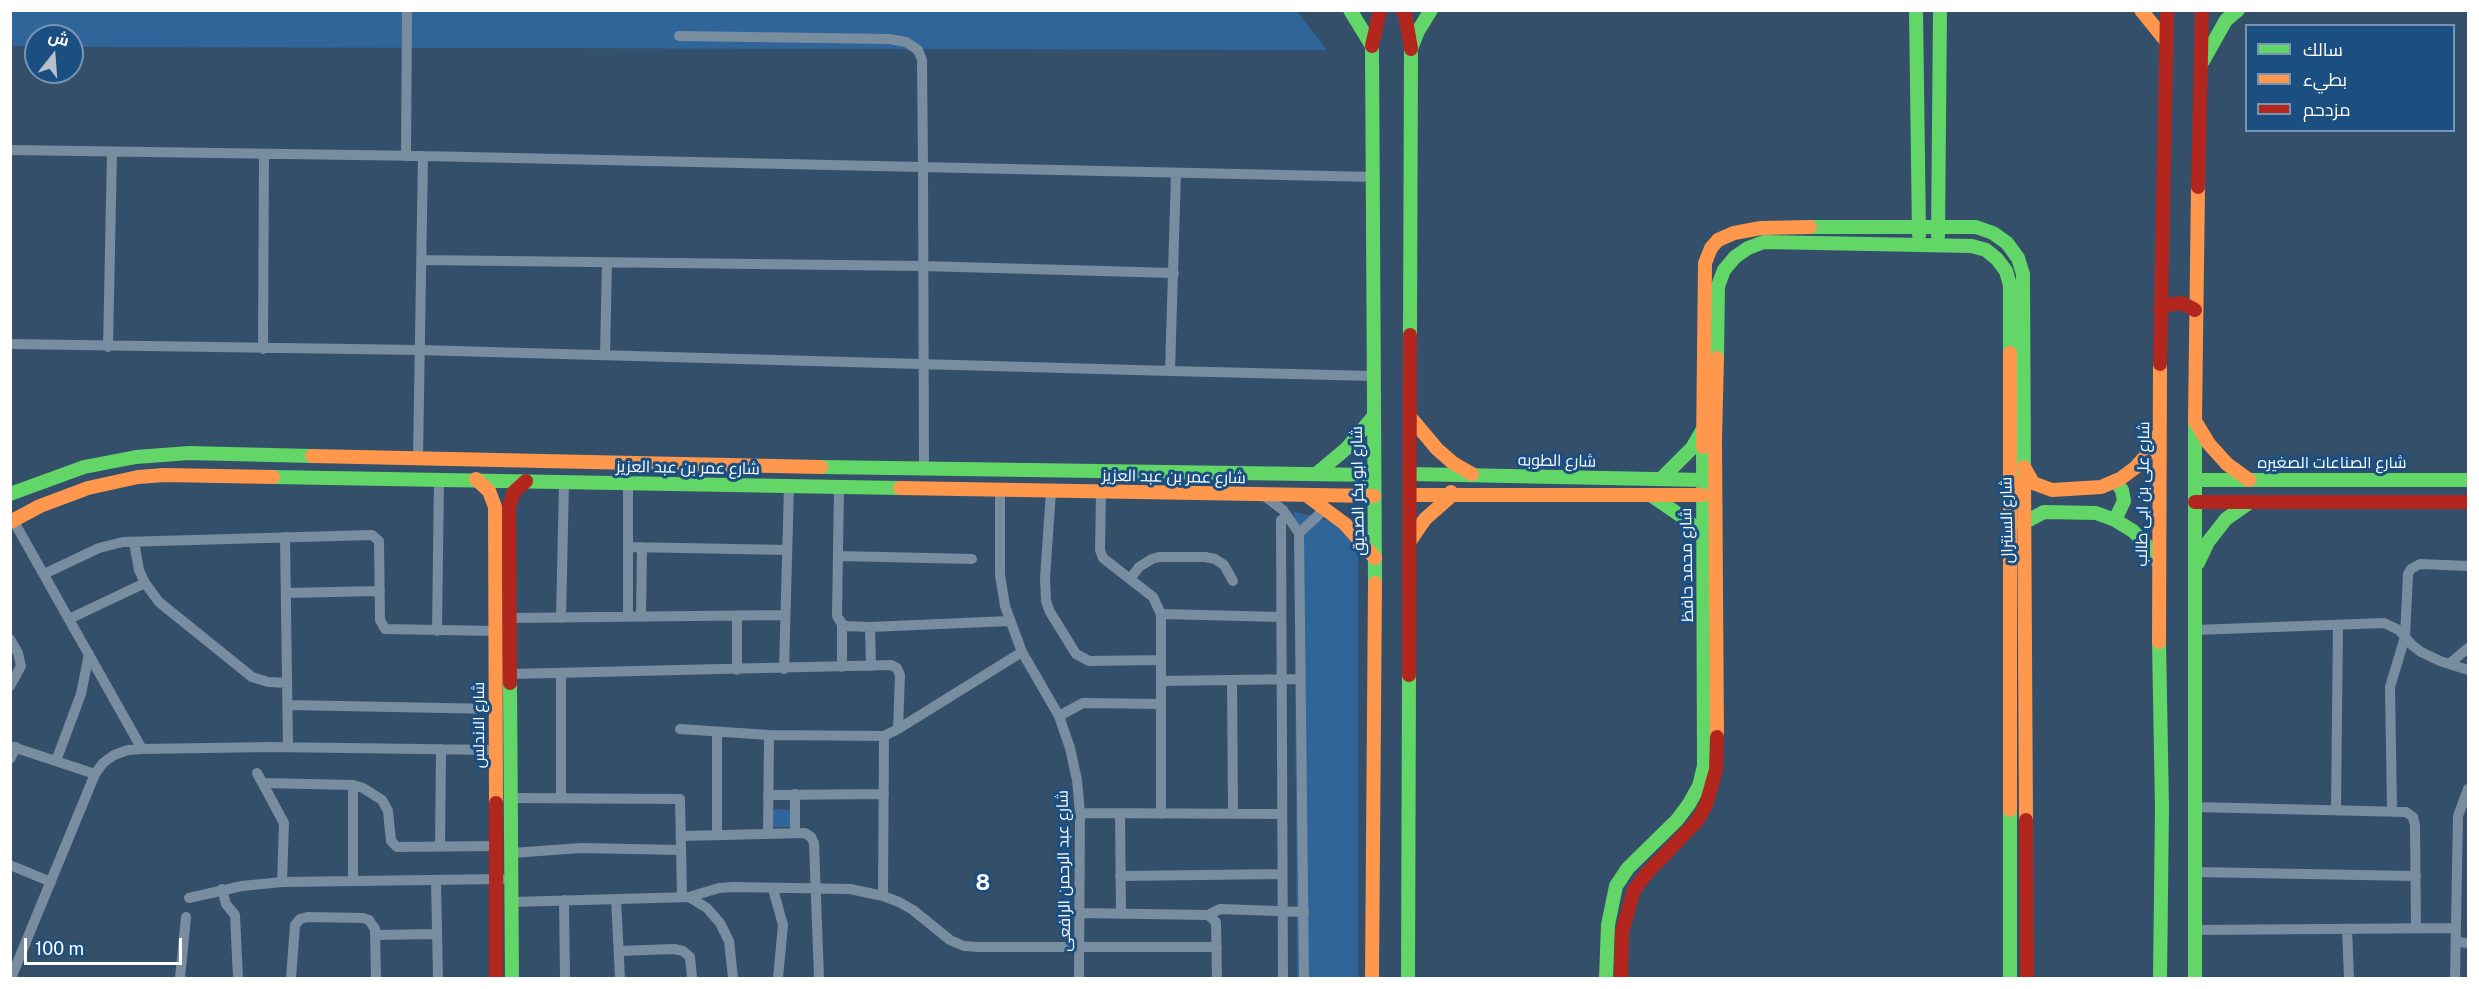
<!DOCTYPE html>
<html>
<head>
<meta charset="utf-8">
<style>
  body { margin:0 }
  #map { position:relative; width:2479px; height:989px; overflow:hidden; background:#334f6a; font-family:"Public Sans",Cairo,sans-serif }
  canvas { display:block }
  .frame { position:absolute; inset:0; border:12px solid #fff; pointer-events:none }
  .legend { position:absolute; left:2245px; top:24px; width:210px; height:108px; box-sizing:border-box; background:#1c4f81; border:2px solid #7795b3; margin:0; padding:8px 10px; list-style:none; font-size:18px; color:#fff }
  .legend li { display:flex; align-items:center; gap:12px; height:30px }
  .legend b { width:30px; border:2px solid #7795b3 }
  .north { position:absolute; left:24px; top:24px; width:60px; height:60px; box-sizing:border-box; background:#1c4f81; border:2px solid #7795b3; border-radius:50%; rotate:17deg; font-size:16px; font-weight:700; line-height:24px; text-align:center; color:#fff }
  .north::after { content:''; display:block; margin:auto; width:21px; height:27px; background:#b8c1cb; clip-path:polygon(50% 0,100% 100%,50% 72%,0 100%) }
  .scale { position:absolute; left:24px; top:938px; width:158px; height:27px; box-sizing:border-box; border:3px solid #fff; border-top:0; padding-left:8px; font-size:18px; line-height:21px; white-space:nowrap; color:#fff; -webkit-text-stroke:4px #1c4f81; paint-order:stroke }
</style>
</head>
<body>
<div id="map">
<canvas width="2479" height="989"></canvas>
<div class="frame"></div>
<ul class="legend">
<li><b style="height:8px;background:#63d668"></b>سالك</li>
<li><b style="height:8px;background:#ff974d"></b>بطيء</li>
<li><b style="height:8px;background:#b3261e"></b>مزدحم</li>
</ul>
<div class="north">ش</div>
<div class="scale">100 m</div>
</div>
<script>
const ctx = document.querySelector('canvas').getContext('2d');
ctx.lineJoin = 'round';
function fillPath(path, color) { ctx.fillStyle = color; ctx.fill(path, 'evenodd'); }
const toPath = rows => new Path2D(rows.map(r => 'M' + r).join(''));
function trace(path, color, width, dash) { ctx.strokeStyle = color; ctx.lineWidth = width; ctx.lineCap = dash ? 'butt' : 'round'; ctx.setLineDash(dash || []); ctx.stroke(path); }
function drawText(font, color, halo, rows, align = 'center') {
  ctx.font = font + ' "Public Sans",Cairo,sans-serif'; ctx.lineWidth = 6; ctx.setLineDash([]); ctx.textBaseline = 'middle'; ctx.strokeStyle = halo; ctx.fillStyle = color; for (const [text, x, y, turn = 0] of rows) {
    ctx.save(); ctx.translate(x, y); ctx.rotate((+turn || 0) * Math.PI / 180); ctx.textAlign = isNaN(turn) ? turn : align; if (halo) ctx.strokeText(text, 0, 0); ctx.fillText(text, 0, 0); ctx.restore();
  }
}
fillPath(toPath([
  [11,10,1296,10,1327,50,72,47,72,36,36,36,36,46,11,46],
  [1294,512,1314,516,1334,523,1352,538,1358,557,1358,978,1297,978],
  [772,809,792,810,792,827,772,827]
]), '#306599');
trace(toPath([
  [679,36,890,39,906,42,918,50,922,60,923,167,924,468],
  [10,150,423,156,1374,177],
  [406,156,407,10],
  [1176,173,1170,371,1374,376],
  [421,260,923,266,1174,273],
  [10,344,419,350,1170,371],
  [108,347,112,152],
  [263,349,264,154],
  [605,355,607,263],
  [418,458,423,156],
  [628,483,628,617],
  [839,487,837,616,842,624,846,626,870,627,1009,621],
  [1000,491,1000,575,1005,606,1022,652,1059,716,1070,748,1077,780,1080,813,1079,978],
  [1051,491,1045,578,1046,601,1050,612,1076,654,1089,661,1161,660],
  [1101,492,1100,550,1103,558,1153,597,1161,614,1161,814],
  [1263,495,1283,510,1299,533,1304,978],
  [13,520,142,749],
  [1281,520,1283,978],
  [1299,533,1326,508],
  [285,537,288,747],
  [134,542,139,570,145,583,159,602,252,677,268,682,287,683],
  [628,547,787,550],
  [838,556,972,559],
  [44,574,99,548,123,542,372,535,379,541,380,620,385,629,495,631],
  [1130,579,1139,567,1152,559,1159,557,1205,557,1215,559,1224,565,1233,581],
  [286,593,380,591],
  [1161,614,1281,617],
  [737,616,737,670],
  [641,617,642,547],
  [510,618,784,615],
  [561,618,564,482],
  [69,619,145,583],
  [842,624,842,667],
  [870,627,871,666],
  [2195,630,2384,623,2399,630,2412,645,2421,652,2440,661,2468,670],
  [437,631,439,478],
  [10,639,18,653,21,666,10,686],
  [2449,664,2468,648],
  [784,669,789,486],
  [561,673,561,798],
  [510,674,891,665,897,668,900,675,898,729],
  [1232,680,1233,814],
  [1161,681,1300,679],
  [288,705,496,709],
  [1059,716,1083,703,1161,704],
  [680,729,769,735,884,736,898,729,1022,652],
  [10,746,95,774],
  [10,759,16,747],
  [56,761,81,694,89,654],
  [257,773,284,823,282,882],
  [263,783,353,785,363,788,382,800,388,811,391,841,397,847,496,846],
  [768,795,884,794],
  [511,798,680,799,682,897],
  [2195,807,2406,812,2413,817,2415,825,2416,928],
  [2336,809,2338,625],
  [2392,810,2390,687,2405,637,2408,574,2411,569,2420,564,2468,566],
  [1080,813,1282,814],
  [1120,814,1121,914],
  [795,833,795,794],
  [768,834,769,735],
  [717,835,717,732],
  [681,836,805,833,811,837,814,843,819,978],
  [440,847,441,749],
  [512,853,581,848,681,850],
  [10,865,51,882],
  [2195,872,2416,876],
  [1120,876,1282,874],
  [436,880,438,978],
  [353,881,353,785],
  [222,889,226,904,235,915,238,978],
  [773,889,783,925,778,978],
  [883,896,884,736],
  [689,897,719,888,733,887,850,889,883,896,899,902,913,910,950,940,964,946,979,947,1217,947],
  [189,898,242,886,282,882,502,879],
  [616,899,620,978],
  [564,900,565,978],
  [512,902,689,897,707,908,720,923,729,941,733,978],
  [1080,913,1208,915,1220,909,1304,912],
  [1208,915,1216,922,1217,978],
  [2347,929,2349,978],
  [2195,930,2456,928],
  [375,935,437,934],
  [2456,942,2468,943],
  [619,951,674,949,683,951,690,957,692,978],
  [11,978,95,774,103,763,114,755,128,750,142,749,270,747,496,750],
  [180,978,186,917],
  [291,978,295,925,300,919,307,917,363,918,369,920,375,929,376,978],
  [2455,978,2458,816,2468,789]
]), '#798da0', 10);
trace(toPath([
  [1350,10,1372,46,1375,583],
  [1916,10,1919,235],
  [2203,61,2226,20,2238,10],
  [1810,227,1976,227,1993,233,2007,243,2018,258,2023,274,2024,478],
  [1938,236,1940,10],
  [1410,335,1411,49,1418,31,1431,10],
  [1717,358,1718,286,1724,270,1735,257,1748,248,1764,242,1972,246,1986,250,1997,259,2006,271,2010,285,2010,353],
  [2195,420,2195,978],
  [821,467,1374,475],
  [1316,474,1347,448,1373,417],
  [1411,474,1703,480],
  [273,477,900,488],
  [1661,479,1692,448,1703,429],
  [2195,480,2468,480],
  [2115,481,2122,490,2124,501,2115,520],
  [10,494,84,467,136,457,189,453,312,456],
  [1652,496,1687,520,1703,536],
  [2023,523,2044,512,2096,513,2115,520,2133,531,2151,550,2158,562],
  [2198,563,2208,542,2226,519,2250,502],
  [2159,642,2162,808,2160,978],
  [510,683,512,978],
  [2010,810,2010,978],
  [1408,978,1409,675],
  [1606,978,1608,925,1616,886,1628,868,1677,820,1689,804,1699,786,1704,766,1703,447]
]), '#63d668', 14);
trace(toPath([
  [2141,10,2166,41],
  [2010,353,2010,810],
  [1717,358,1715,439,1717,737],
  [1411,418,1437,449,1453,463,1472,474],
  [2195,420,2198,187],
  [2195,421,2209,444,2227,464,2249,480],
  [1703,447,1705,263,1711,248,1718,240,1734,233,1761,228,1810,227],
  [312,456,821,467],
  [2024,467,2033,483,2052,490,2101,487,2120,479,2136,467,2151,450,2158,435],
  [2024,478,2026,820],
  [476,479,489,491,495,507,496,803],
  [900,488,1374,496],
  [1306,495,1345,524,1375,558],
  [1410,495,1703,495],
  [10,522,40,506,88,488,138,477,164,475,273,477],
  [1410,541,1425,519,1451,496,1451,492],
  [2159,642,2160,364],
  [1372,978,1375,583]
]), '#ff974d', 14);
trace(toPath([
  [1402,10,1405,14,1411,49],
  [1372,46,1380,10],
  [2198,187,2202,10],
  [2160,309,2166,305,2182,303,2195,310],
  [2160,364,2167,10],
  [2195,502,2468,502],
  [1409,675,1410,335],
  [510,683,509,507,514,492,526,481],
  [496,803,496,978],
  [2026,820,2027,978],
  [1621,978,1622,932,1634,890,1647,873,1697,821,1706,805,1716,770,1717,737]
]), '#b3261e', 14);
drawText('16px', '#fff', '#1c4f81', [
  ["شارع الطوبه",1557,461,1],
  ["شارع الصناعات الصغيره",2332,463],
  ["شارع عمر بن عبد العزيز",688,468,1],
  ["شارع عمر بن عبد العزيز",1174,477,1],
  ["شارع ابو بكر الصديق",1358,491,-91],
  ["شارع على بن ابى طالب",2143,494,-89],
  ["شارع السنترال",2007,520,-91],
  ["شارع محمد حافظ",1687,565,-91],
  ["شارع الاندلس",479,725,-90],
  ["شارع عبد الرحمن الرافعى",1064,871,-91]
]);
drawText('bold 22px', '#fff', '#1c4f81', [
  ["8",983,883]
]);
</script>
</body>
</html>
